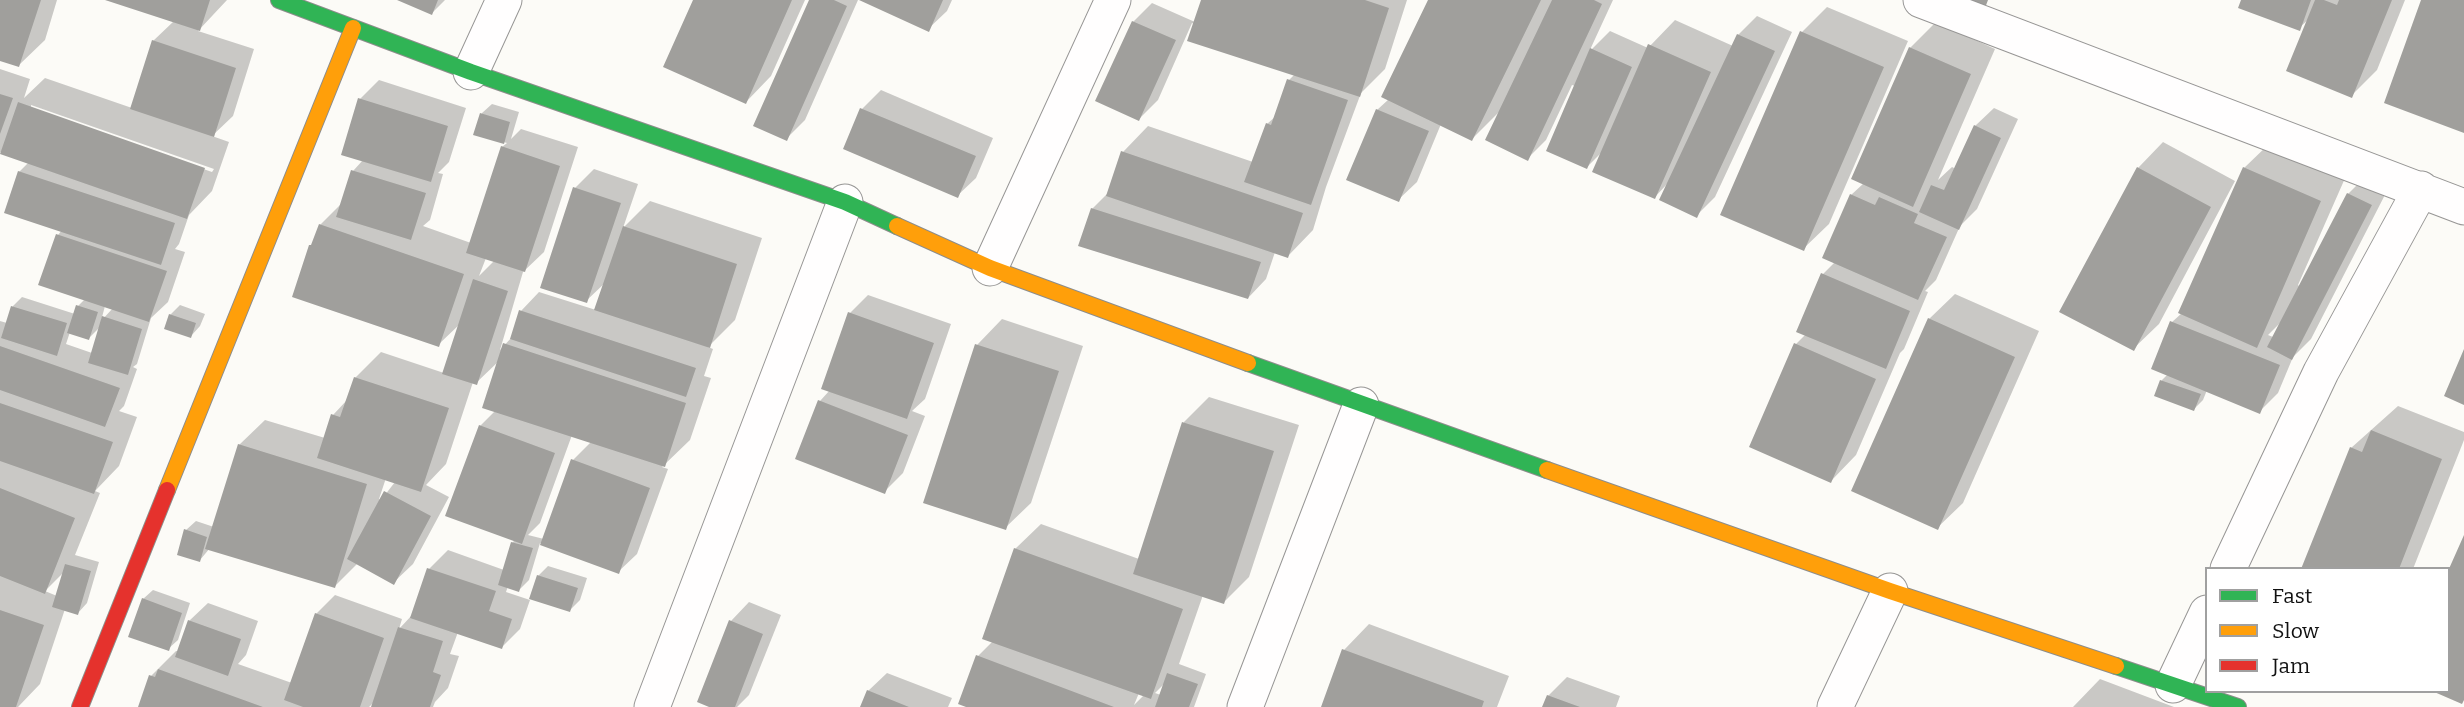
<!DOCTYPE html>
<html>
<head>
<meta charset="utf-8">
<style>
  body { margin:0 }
  #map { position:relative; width:2464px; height:707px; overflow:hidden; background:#fcfbf7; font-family:Bitter,serif }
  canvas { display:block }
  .legend { position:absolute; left:2205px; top:567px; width:245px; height:126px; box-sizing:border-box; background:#fff; border:2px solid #a0a0a0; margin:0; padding:9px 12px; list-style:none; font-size:21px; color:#111 }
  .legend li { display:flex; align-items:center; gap:14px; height:35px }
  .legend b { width:35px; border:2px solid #a0a0a0 }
</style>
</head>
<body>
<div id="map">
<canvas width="2464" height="707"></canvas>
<ul class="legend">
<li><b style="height:9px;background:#30b455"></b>Fast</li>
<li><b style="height:9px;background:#ff9f0a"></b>Slow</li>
<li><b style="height:9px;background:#e5322d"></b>Jam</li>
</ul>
</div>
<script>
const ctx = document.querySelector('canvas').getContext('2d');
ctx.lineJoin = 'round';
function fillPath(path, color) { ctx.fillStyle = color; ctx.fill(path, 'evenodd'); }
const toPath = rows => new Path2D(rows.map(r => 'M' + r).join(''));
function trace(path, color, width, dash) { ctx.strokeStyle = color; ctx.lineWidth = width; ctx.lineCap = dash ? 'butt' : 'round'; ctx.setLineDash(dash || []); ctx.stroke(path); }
fillPath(toPath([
  [0,0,57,0,45,40,19,65,0,59],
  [109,0,227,0,198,31,254,49,233,116,212,136,229,142,212,191,189,215,179,244,175,249,185,252,168,302,151,318,137,364,133,367,137,369,124,406,119,411,137,417,119,466,95,491,100,493,75,555,99,562,87,603,78,613,65,609,40,684,18,707,0,707,0,321,7,323,13,306,22,297,75,314,78,306,85,299,58,235,62,230,19,172,29,162,0,152,0,69,30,79,24,98,45,78,132,108,153,41,174,21],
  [31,105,214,169,212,172,31,109],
  [105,306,113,308,101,321],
  [102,325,92,353,66,344,70,332,89,338],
  [64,572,57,596,45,591],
  [401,0,445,0,432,13],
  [695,0,805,0,771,76,746,102],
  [811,0,858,0,805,120,786,139],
  [863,0,952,0,947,11,928,29],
  [1203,0,1407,0,1385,69,1361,93,1326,187,1313,230,1288,256,1275,252,1266,279,1248,298,1092,209,1109,192,1123,152,1148,126,1253,162,1267,124,1277,115,1289,80,1295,74,1192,23,1158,100,1139,119,1133,22,1152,3,1195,22],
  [1430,0,1613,0,1589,52,1610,31,1648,48,1675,20,1733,46,1738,35,1757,16,1792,32,1715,197,1696,216,1668,183,1655,197,1602,152,1587,167,1575,86,1572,85,1546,140,1528,158,1501,110,1472,139,1441,124,1417,182,1398,200,1377,110,1389,99],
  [2243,0,2405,0,2377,70,2351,96,2310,18,2299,28],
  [1827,7,1908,41,1829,224,1803,249,1802,32],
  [1936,22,1995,49,1938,180,1952,167,1956,169,1975,126,1994,108,2018,119,1977,209,1960,226,1936,280,1925,291,1928,292,1904,349,1900,353,1856,455,1831,481,1796,344,1806,334,1823,274,1835,262,1851,195,1864,183,1910,48],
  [379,80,466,108,449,162,438,173,443,174,430,220,423,226,471,243,502,147,507,143,475,134,482,113,492,104,519,112,511,139,521,129,578,147,544,252,523,272,500,350,512,337,521,311,539,292,596,310,606,282,586,301,575,188,594,169,638,184,623,228,650,201,762,238,735,320,708,347,713,349,704,376,711,378,690,440,662,467,668,469,637,554,618,572,540,543,529,580,519,590,508,586,506,592,530,600,520,629,502,647,458,632,450,654,459,656,448,688,435,702,433,707,373,707,375,701,369,707,140,707,151,676,176,651,178,651,189,621,208,603,258,621,246,655,238,664,292,683,316,614,335,595,402,619,399,629,413,614,429,569,448,550,504,570,512,543,516,539,480,426,495,411,500,360,476,383,473,382,446,464,426,485,449,497,413,564,394,582,358,563,335,586,210,548,200,560,186,530,196,521,214,527,239,445,265,420,325,438,333,415,347,400,355,378,381,352,444,373,461,323,438,345,314,242,320,225,342,203,353,171,363,160,360,99],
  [486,258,495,260,479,276],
  [572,435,591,442,573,460,544,539,528,535,540,523],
  [386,478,395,482,381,500,379,499],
  [881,90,993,138,976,178,957,196,862,109],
  [2163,142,2235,181,2159,324,2133,349,2138,168],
  [2270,143,2346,176,2298,285,2300,287,2348,194,2367,175,2389,187,2311,339,2293,357,2278,393,2259,412,2207,390,2203,400,2194,409,2156,395,2162,380,2168,374,2172,322,2182,313,2244,168],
  [2281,322,2273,337,2268,335],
  [1955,294,2039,331,1963,503,1937,528,1929,319],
  [868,295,951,324,925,399,912,411,925,416,903,473,884,492,820,401,830,390,850,313],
  [180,305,205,314,200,326,191,336,170,315],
  [1002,319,1083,346,1031,503,1005,528,977,345],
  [1209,397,1299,425,1249,577,1224,602,1203,595,1179,664,1206,674,1194,707,971,707,978,656,993,641,1015,549,1041,524,1139,559,1184,422],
  [1165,683,1161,695,1155,693],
  [1139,693,1144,695,1134,705],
  [2398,406,2464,432,2464,440,2413,569,2303,569,2351,448],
  [548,566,587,578,580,600,570,610,538,576],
  [153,590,190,603,178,640,168,649,143,599],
  [749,602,781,615,749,695,737,707,714,707,731,621],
  [1369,624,1509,676,1497,707,1323,707,1344,650],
  [887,673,952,698,948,707,862,707,868,691],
  [1567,677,1620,696,1616,707,1544,707,1548,696],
  [2100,679,2174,707,2073,707]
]), '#0003');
fillPath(toPath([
  [0,0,41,0,19,67,0,61],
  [105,0,210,0,200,31],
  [397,0,438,0,432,15],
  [693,0,792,0,746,104,663,67],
  [809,0,834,0,847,6,787,141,753,126],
  [859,0,943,0,929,32],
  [1201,0,1365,0,1389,8,1360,97,1187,41],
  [1428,0,1541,0,1472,141,1381,97],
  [1552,0,1594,0,1602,4,1528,161,1485,140],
  [1966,0,1988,0,1985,8],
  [2241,0,2311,0,2300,31,2238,8],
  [2315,0,2324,0,2337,5,2339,0,2392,0,2352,98,2286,71],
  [2421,0,2464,0,2464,133,2384,103],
  [1132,21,1176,40,1139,121,1095,101],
  [1800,31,1884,67,1804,251,1720,215],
  [1737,34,1775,51,1697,218,1659,200],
  [152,40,236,68,214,137,130,109],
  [1648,44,1711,72,1655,199,1592,172],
  [1909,47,1971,74,1913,207,1851,179],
  [1590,48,1632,67,1587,169,1546,151],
  [1287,79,1348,100,1311,205,1244,182,1266,123,1271,125],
  [0,94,13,98,0,134],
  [358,98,448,126,431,182,341,155],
  [18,102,205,168,187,219,0,154],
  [860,108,976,156,958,198,843,149],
  [1376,109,1429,131,1399,202,1346,180],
  [480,113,510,122,504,144,473,135],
  [1974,125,2001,138,1959,230,1919,212,1931,185,1944,190],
  [501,146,560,166,525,272,466,253],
  [1121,151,1303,213,1288,258,1106,196],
  [2137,167,2211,207,2134,351,2059,312],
  [2243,167,2321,201,2257,348,2178,313],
  [351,170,426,193,411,240,336,217],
  [18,171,175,223,161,265,4,213],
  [573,187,621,203,587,303,540,288],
  [2347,193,2372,205,2292,360,2267,347],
  [1850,194,1875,205,1879,197,1918,214,1914,223,1947,237,1918,300,1822,258],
  [1091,208,1261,262,1248,299,1078,246],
  [319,224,464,274,439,347,292,297,309,245,311,245],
  [623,226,737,264,710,348,594,310],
  [56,234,167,271,149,322,38,285],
  [1821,273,1910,311,1886,369,1796,332],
  [473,279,508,291,477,385,442,374],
  [76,305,98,312,89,340,67,333],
  [11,306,67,323,57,356,1,338],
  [519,310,696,368,686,397,510,339],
  [848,312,934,343,907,419,821,389],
  [169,314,196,323,191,338,164,329],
  [102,316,142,329,128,375,88,363],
  [1928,318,2015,357,1938,530,1851,491],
  [2170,321,2280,365,2260,414,2151,369],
  [503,343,686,403,665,467,482,408],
  [1794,343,1876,379,1831,483,1749,447],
  [975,344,1059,371,1006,530,923,503],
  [0,346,120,388,105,427,0,390],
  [2464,349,2464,405,2444,396],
  [354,377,449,408,421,492,317,458,331,414,340,417],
  [2160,380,2201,394,2194,411,2154,396],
  [818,400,908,435,885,494,795,459],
  [0,403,113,442,94,494,0,461],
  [1182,422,1274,451,1224,604,1133,574],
  [479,425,555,453,522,544,445,516],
  [2371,430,2442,459,2399,569,2301,569,2350,447,2362,452],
  [238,444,367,484,335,588,205,549],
  [571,459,650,488,619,574,540,545],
  [0,488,75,518,45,594,0,576],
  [384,491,431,516,394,585,347,559],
  [184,529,207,537,200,562,177,555],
  [2464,535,2464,700,2462,704,2432,691,2448,691,2448,571],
  [511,542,533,548,519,592,498,585],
  [1014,548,1183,609,1151,699,982,639],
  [65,564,91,571,78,615,52,607],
  [427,568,496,591,489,611,512,619,502,649,410,618],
  [537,575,578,588,570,612,529,599],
  [142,598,182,613,169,651,128,637],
  [0,610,44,625,16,707,0,707],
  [315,613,384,638,360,707,303,707,284,700],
  [188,620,241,639,228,676,175,657],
  [729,620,763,634,735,707,709,707,697,702],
  [398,627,443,641,433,672,441,675,430,707,371,707],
  [1342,649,1484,701,1482,707,1321,707],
  [976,655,1114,707,966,707,958,704],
  [158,669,263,707,138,707,149,675,155,677],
  [1167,673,1198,684,1189,707,1155,707],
  [867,690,909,707,860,707],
  [1547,695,1580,707,1542,707]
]), '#a09f9c');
const street = toPath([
  [1921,0,2464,207],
  [471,72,504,0],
  [990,268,1113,0],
  [2228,569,2321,372,2421,189],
  [2173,685,2207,613],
  [652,707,845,202],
  [1245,707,1361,405],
  [1835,707,1890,591]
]);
const fast = toPath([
  [279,0,471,72,845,202,897,226],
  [1248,363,1547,470],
  [2116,666,2238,707]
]);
const slow = toPath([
  [897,226,990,268,1248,363],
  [1547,470,1890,591,2116,666],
  [167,490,353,28]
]);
const jam = toPath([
  [80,707,167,490]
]);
trace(street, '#979695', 37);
trace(fast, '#8d8d8b', 18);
trace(slow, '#8d8d8b', 18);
trace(jam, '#8d8d8b', 18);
trace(street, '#fffefe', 35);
trace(fast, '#30b455', 16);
trace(slow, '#ff9f0a', 16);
trace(jam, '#e5322d', 16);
</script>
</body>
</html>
